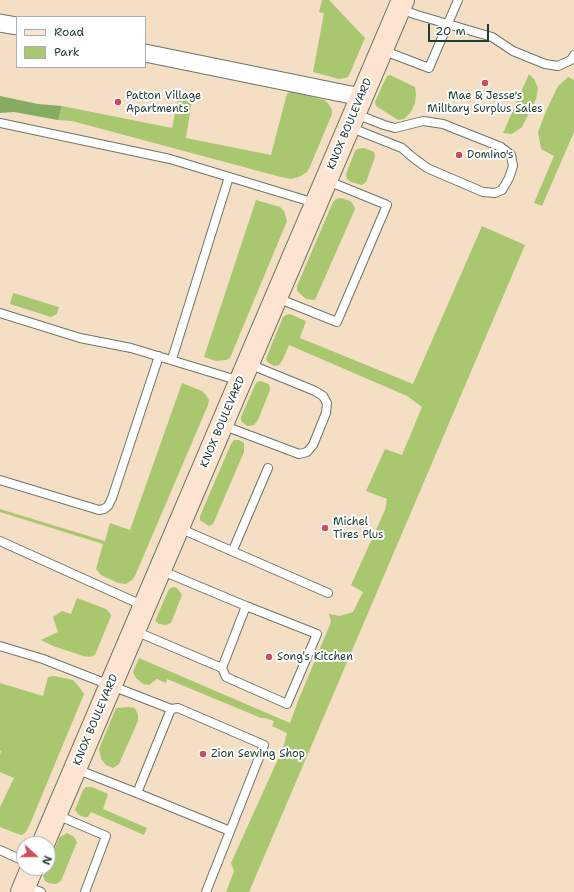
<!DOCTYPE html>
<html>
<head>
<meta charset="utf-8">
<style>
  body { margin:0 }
  #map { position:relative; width:574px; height:892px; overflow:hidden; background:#f4dfc4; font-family:"Shantell Sans",sans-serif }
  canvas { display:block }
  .legend { position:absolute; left:16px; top:16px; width:130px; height:52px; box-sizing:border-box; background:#fff; border:1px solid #a5b1ae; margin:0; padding:5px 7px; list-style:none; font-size:12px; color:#1f3d34 }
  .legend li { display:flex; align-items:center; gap:8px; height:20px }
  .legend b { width:20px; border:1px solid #a5b1ae }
  .north { position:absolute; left:16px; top:836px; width:40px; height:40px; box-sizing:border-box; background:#fff; border:1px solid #a5b1ae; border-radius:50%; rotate:111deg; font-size:11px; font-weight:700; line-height:16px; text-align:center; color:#1f3d34 }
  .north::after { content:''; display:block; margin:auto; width:14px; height:18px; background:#d1495b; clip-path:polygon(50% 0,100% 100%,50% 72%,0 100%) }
  .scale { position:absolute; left:428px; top:24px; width:61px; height:18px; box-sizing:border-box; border:2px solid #1f3d34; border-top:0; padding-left:5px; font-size:12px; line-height:14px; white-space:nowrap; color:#1f3d34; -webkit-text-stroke:3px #fff; paint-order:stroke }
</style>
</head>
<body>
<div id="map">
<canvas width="574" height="892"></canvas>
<ul class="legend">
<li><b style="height:5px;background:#fde4d0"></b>Road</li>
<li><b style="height:11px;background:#a8c76f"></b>Park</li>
</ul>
<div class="north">N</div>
<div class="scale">20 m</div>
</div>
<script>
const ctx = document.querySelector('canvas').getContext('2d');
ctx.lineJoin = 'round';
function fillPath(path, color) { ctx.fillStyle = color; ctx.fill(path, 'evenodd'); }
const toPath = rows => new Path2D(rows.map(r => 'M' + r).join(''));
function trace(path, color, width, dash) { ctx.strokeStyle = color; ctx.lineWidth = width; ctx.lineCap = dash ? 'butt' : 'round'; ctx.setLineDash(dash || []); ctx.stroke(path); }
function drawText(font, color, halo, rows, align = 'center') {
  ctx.font = font + ' "Shantell Sans",sans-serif'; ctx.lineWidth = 4; ctx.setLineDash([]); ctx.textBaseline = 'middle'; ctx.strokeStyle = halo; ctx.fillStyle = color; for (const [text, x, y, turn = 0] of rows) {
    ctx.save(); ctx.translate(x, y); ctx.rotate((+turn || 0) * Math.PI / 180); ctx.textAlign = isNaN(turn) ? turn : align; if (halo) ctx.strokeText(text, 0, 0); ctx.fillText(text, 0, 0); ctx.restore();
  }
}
fillPath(toPath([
  [322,0,329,0,365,38,350,73,348,77,345,78,339,79,313,72,324,13,319,12],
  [529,74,534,79,538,88,536,99,522,127,512,134,503,133],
  [390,75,415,87,416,95,415,103,411,112,404,119,398,120,376,106,375,102,383,84,387,76],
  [568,77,574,80,574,132,542,206,534,203,554,156,541,149,538,132,546,111,558,86],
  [291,91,324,100,328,103,332,110,332,114,309,169,307,172,299,177,291,179,281,177,72,121,58,120,62,106,172,128,178,99,192,100,186,138,271,155,286,97,287,94],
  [364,148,374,152,375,157,366,182,362,185,351,182,347,179,346,174,355,151,357,149],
  [341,198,350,201,353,204,355,209,315,300,306,299,297,291,297,286,333,202,336,199],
  [256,200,280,207,284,211,287,221,230,358,226,360,216,361,204,357,205,354],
  [482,226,525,245,249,892,226,892,234,871,231,863,283,748,287,733,272,726,274,721,265,718,261,718,167,679,166,683,157,679,149,685,143,684,136,678,133,672,139,658,290,723,298,701,331,622,329,614,340,616,353,612,363,592,351,585,385,510,387,499,366,491,385,449,402,455,422,407,407,396,289,345,283,359,279,365,274,366,269,363,266,360,267,356,283,317,286,315,290,314,306,321,300,338,413,384],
  [13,293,59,307,57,314,51,317,10,304],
  [260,381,269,384,270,390,258,420,254,425,247,426,241,421,241,417,255,385,257,382],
  [182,383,202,391,206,395,209,400,208,405,135,576,132,580,126,584,118,583,101,575,96,569,103,544,0,512,0,509,105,541,110,523,130,530],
  [234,440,239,440,244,443,244,452,213,524,209,526,200,520,200,516,231,444],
  [173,587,177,588,182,595,171,623,166,625,159,624,155,621,169,589],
  [77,598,106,609,110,613,111,616,95,655,90,657,83,656,53,646,41,640,58,632,53,617,62,611,71,614],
  [54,676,73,680,80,688,84,694,30,824,26,832,22,835,15,833,0,827,0,807,14,778,0,772,0,755,1,751,0,751,0,683,43,696,48,677],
  [129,707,135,708,138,715,138,721,119,764,113,768,106,765,101,759,99,749,116,708],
  [86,787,92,787,108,794,103,809,147,828,144,835,91,812,88,817,84,817,79,815,75,810,83,790],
  [67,833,74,837,77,842,61,881,56,884,49,883,45,881,43,876,46,868,48,868,48,864,60,837]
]), '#a8c76f');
fillPath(toPath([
  [0,96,38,104,62,106,58,120,14,112,0,113]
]), '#86ac62');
const lane = toPath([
  [400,9,417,15,492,37,513,51,545,64,558,66,571,60,574,55],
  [382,50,429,68,458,0],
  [0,123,170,159,315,203],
  [349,127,402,148,411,156,427,168,483,192,495,193,502,190,509,178,513,166,511,155,501,147,443,124,423,121,395,128,384,125,356,114],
  [277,298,337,322,387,205,328,181],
  [0,313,80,338,131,348,240,381],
  [172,359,229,177],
  [222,425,299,454,307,452,313,445,326,413,327,403,323,396,315,391,249,364],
  [0,480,99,510,104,509,108,506,112,498,159,356],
  [179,528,328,593],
  [0,541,144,606],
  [233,550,268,468],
  [135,631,222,668,246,606,160,570],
  [0,646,43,659,171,709,137,793,76,769],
  [222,668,226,677,287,704,317,634,246,606],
  [171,709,178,708,264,745,206,892],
  [137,793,230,831],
  [57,815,106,836,85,892],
  [0,850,24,861],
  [25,886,41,892]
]);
const street = toPath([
  [0,23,17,26],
  [145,53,361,97]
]);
const secondary = toPath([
  [43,844,403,0],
  [22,892,32,868]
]);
trace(lane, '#6a7666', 10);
trace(street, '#6a7666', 19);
trace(secondary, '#6a7666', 24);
trace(lane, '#fff', 8);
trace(street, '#fff', 17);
trace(secondary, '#fde4d0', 22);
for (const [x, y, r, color] of [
  [485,83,4,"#d1495b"],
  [118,102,4,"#d1495b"],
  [459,155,4,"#d1495b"],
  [325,528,4,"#d1495b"],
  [269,657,4,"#d1495b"],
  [203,754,4,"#d1495b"]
]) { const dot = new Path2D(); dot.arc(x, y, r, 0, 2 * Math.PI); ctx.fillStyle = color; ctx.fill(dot); trace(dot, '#fff', 1.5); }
drawText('11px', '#1f3d34', '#fff', [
  ["Patton Village",126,96],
  ["Apartments",126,109],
  ["Mae & Jesse's",485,96,"center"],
  ["Military Surplus Sales",485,109,"center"],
  ["Domino's",467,155],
  ["Michel",333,522],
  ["Tires Plus",333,535],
  ["Song's Kitchen",277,657],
  ["Zion Sewing Shop",211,754]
], 'left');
drawText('11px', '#1f3d34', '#fff', [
  ["KNOX BOULEVARD",350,124,-67],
  ["KNOX BOULEVARD",223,422,-67],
  ["KNOX BOULEVARD",96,720,-67]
]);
</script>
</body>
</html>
